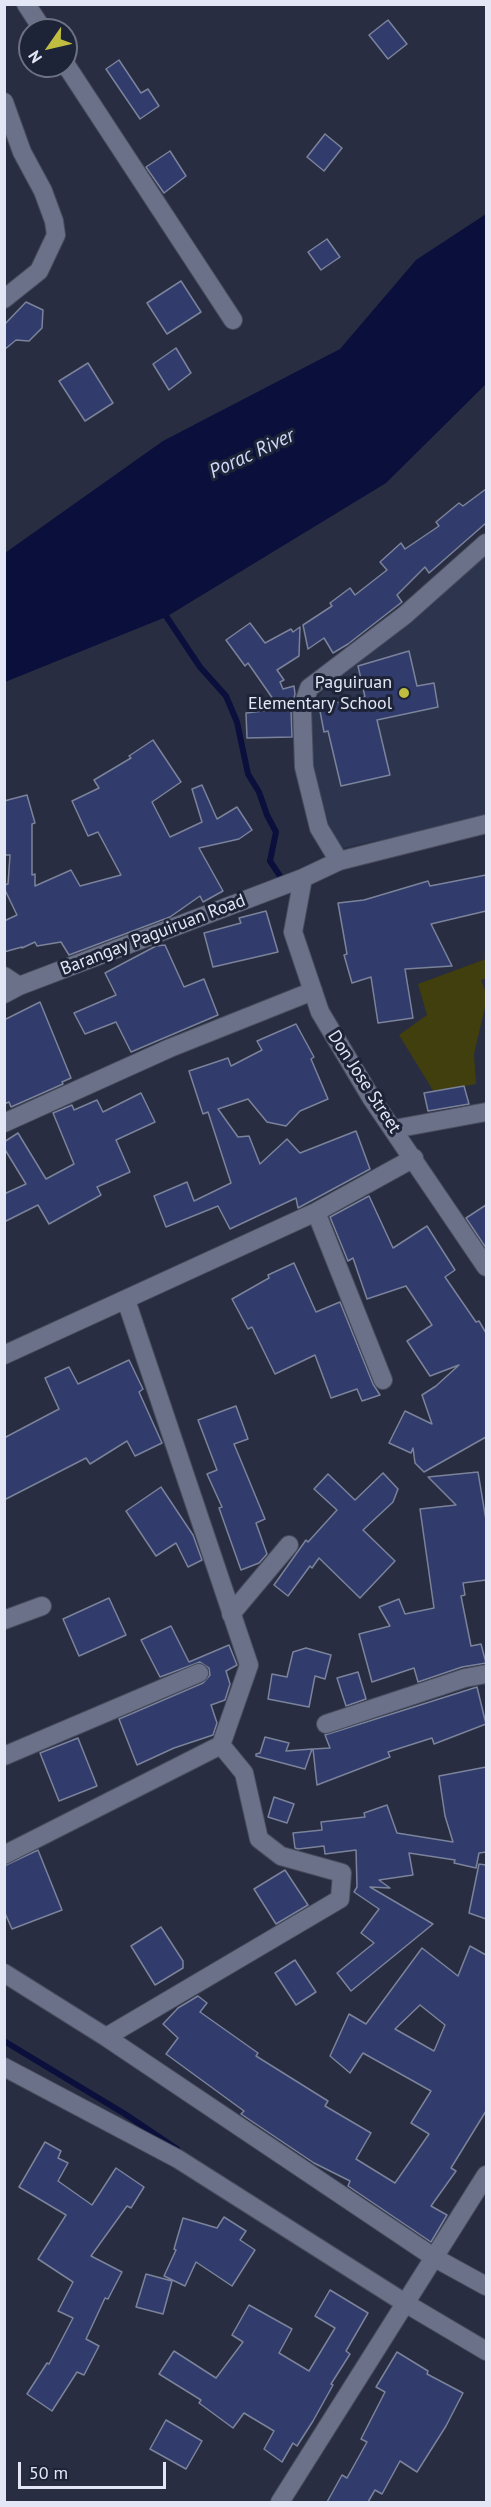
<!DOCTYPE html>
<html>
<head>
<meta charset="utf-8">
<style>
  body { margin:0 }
  #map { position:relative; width:491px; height:2507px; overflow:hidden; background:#282d41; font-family:"PT Sans",sans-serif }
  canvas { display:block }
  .frame { position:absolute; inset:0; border:6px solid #e3e7f5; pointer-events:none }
  .north { position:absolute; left:18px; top:18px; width:60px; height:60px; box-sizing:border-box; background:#1e2437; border:2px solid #6d7283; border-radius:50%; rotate:236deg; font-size:16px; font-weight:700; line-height:24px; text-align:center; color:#e3e7f5 }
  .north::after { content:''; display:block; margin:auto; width:21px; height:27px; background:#c1bd40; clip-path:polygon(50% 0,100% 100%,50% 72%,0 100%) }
  .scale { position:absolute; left:18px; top:2462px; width:148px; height:27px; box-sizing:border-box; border:3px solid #e3e7f5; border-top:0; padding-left:8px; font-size:18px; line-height:21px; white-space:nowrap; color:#e3e7f5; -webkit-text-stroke:4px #1e2437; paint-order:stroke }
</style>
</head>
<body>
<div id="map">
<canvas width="491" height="2507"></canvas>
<div class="frame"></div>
<div class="north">N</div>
<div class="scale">50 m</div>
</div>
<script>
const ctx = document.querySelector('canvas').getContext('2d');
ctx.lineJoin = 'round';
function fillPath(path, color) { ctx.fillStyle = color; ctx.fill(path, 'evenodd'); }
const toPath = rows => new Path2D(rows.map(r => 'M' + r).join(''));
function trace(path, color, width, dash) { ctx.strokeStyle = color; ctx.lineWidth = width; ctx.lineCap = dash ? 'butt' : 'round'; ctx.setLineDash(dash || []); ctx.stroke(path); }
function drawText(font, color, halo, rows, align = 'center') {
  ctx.font = font + ' "PT Sans",sans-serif'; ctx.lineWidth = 6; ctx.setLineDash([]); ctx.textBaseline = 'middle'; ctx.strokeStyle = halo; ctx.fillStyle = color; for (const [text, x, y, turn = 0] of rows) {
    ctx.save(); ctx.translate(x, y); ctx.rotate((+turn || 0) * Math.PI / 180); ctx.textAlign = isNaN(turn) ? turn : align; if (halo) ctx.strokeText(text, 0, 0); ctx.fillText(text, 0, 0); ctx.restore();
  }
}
fillPath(toPath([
  [486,553,486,818,337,849,322,802,309,748,308,724,314,704,329,683]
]), '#2d344e');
fillPath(toPath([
  [486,959,486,978,481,980,486,993,486,1003,474,1054,476,1084,434,1092,399,1035,427,1015,418,984]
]), '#403f0d');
fillPath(toPath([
  [486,214,486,384,386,483,166,617,5,682,5,553,163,441,340,349,416,260]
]), '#0a0f3c');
trace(toPath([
  [162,610,200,667,226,696,237,722,248,774,259,792,267,815,276,832,270,861,280,876],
  [4,2041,125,2114,177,2149]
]), '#0a0f3c', 6);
const building = toPath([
  [388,20,407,44,388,59,369,35,388,20],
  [119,60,141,93,148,89,159,106,140,119,106,69,119,60],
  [325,134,342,148,324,171,307,157,325,134],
  [170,151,186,176,164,193,146,167,170,151],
  [327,239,340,257,321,270,308,252,327,239],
  [181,281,201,312,167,334,147,303,181,281],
  [26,302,43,310,42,328,29,341,16,340,4,350,4,325,26,302],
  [176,348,191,373,169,390,153,364,176,348],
  [88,363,113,403,85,421,59,381,88,363],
  [486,489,486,523,429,573,425,567,397,595,402,602,348,644,333,653,324,638,308,649,303,625,332,606,330,603,350,588,355,595,387,570,380,562,401,543,405,549,439,526,436,522,459,503,463,506,486,489],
  [250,623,265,643,291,629,293,632,300,627,299,656,277,670,284,680,280,682,283,689,294,686,295,694,291,709,292,737,247,738,246,713,280,709,248,663,245,666,226,640,250,623],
  [409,651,417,686,434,683,438,707,377,720,390,775,341,786,328,731,324,732,319,706,365,697,358,666,409,651],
  [153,740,181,782,152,802,170,837,202,822,192,789,202,785,217,819,237,807,252,830,239,839,199,848,223,891,203,902,200,896,170,917,69,955,61,942,37,946,35,942,22,948,22,947,4,952,4,921,17,915,4,888,4,885,8,884,10,855,4,855,4,801,27,795,35,823,32,824,32,875,35,874,35,886,71,870,80,886,121,875,98,832,88,836,72,801,99,788,94,780,131,758,129,756,153,740],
  [486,875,486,911,431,924,452,966,405,969,413,1018,378,1023,371,977,352,983,344,955,347,954,338,903,364,900,428,881,430,886,486,875],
  [266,911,278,952,213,967,204,933,241,923,239,918,266,911],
  [165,945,184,987,204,979,218,1015,131,1052,116,1022,85,1034,74,1013,116,995,105,973,156,946,165,945],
  [40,1002,71,1078,62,1082,63,1084,11,1107,9,1102,4,1104,4,1020,40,1002],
  [296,1024,314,1057,311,1059,328,1099,300,1111,286,1126,267,1122,248,1099,218,1109,238,1137,249,1136,260,1164,287,1139,300,1153,356,1131,370,1169,298,1208,296,1198,230,1229,218,1206,166,1227,154,1196,187,1182,194,1201,231,1183,208,1112,203,1114,189,1071,228,1058,231,1066,262,1050,257,1041,296,1024],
  [464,1086,469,1104,428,1111,424,1093,464,1086],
  [141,1093,155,1122,116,1140,130,1172,97,1187,101,1195,49,1224,38,1205,4,1222,4,1194,26,1184,4,1148,4,1142,18,1133,46,1179,74,1164,53,1113,72,1105,74,1110,97,1100,103,1112,141,1093],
  [369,1196,393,1248,427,1226,455,1270,445,1277,476,1322,479,1321,486,1333,486,1437,424,1472,415,1463,413,1448,411,1453,389,1443,405,1411,432,1424,422,1395,436,1386,459,1365,430,1376,407,1341,432,1325,406,1286,367,1299,353,1258,348,1261,330,1217,369,1196],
  [486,1205,486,1248,466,1218,486,1205],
  [294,1263,316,1312,340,1302,373,1384,380,1395,362,1401,357,1389,331,1398,315,1355,275,1374,252,1327,248,1329,232,1299,269,1278,268,1275,294,1263],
  [129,1360,143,1389,139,1392,162,1443,135,1456,127,1441,90,1464,86,1458,4,1500,4,1438,59,1409,45,1378,69,1367,78,1384,129,1360],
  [236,1406,248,1439,234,1444,265,1519,256,1523,267,1554,259,1563,241,1570,219,1508,222,1507,207,1474,217,1470,198,1420,236,1406],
  [478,1472,486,1520,486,1580,463,1583,465,1595,461,1596,471,1646,481,1644,486,1663,462,1667,418,1682,414,1668,372,1682,359,1634,390,1626,379,1607,399,1599,405,1614,434,1608,420,1509,456,1505,428,1477,478,1472],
  [383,1473,398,1489,393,1502,363,1530,395,1561,360,1598,319,1558,312,1568,310,1566,288,1596,274,1585,306,1540,308,1542,337,1510,314,1489,328,1474,355,1500,383,1473],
  [161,1487,193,1535,202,1560,188,1567,176,1543,156,1556,126,1511,161,1487],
  [109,1598,126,1635,79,1656,63,1619,109,1598],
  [171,1626,189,1662,229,1645,237,1665,226,1671,230,1684,225,1700,211,1705,217,1723,213,1735,174,1748,137,1765,119,1719,203,1683,210,1675,209,1668,200,1662,160,1677,141,1640,171,1626],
  [306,1648,331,1655,325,1679,315,1676,309,1707,268,1699,272,1674,287,1677,293,1652,306,1648],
  [358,1672,366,1699,346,1706,337,1678,358,1672],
  [477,1687,486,1724,434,1744,432,1738,388,1752,390,1757,317,1785,313,1749,330,1748,325,1735,477,1687],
  [265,1737,289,1743,286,1751,312,1749,305,1769,256,1756,256,1754,260,1753,265,1737],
  [78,1738,97,1786,59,1801,40,1753,78,1738],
  [486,1767,486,1852,479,1853,476,1868,454,1863,455,1860,409,1853,413,1875,379,1880,390,1888,370,1887,433,1924,351,1991,337,1973,374,1943,361,1933,379,1909,354,1892,357,1887,356,1850,325,1854,324,1846,298,1849,295,1848,293,1833,322,1830,321,1822,365,1817,364,1813,387,1805,397,1833,453,1842,445,1816,439,1776,486,1767],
  [274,1797,294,1804,287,1823,268,1817,274,1797],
  [38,1850,62,1910,12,1929,4,1911,4,1866,38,1850],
  [479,1864,486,1865,486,1919,469,1913,479,1864],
  [285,1870,308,1905,276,1924,254,1889,285,1870],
  [161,1927,183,1961,183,1968,155,1985,131,1946,161,1927],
  [470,1946,486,1955,486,2111,451,2168,456,2171,431,2206,447,2215,431,2242,348,2186,350,2181,314,2163,241,2114,244,2111,166,2054,178,2038,163,2024,178,2008,198,1996,207,2003,200,2012,258,2053,256,2056,328,2101,325,2106,371,2133,356,2159,395,2183,429,2134,411,2123,431,2091,363,2053,350,2073,330,2056,349,2014,366,2024,422,1948,458,1976,470,1946],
  [420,2005,445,2025,434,2051,395,2029,420,2005],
  [295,1960,316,1992,296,2005,275,1973,295,1960],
  [45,2142,61,2151,58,2158,68,2163,58,2181,92,2205,116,2168,144,2187,131,2208,127,2206,91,2256,122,2272,108,2299,105,2298,86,2339,99,2346,84,2375,77,2372,52,2411,27,2394,47,2363,49,2364,73,2318,58,2311,73,2282,38,2259,66,2215,19,2187,45,2142],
  [224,2217,246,2231,240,2240,255,2250,232,2286,196,2262,185,2286,164,2276,176,2250,174,2249,183,2218,217,2228,224,2217],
  [146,2274,172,2281,163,2314,136,2307,146,2274],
  [330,2290,368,2313,346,2351,350,2354,331,2384,333,2385,313,2421,297,2446,293,2443,282,2462,264,2449,274,2431,244,2413,233,2428,199,2403,201,2400,159,2374,174,2351,216,2378,243,2342,232,2335,249,2305,292,2329,279,2353,309,2371,335,2328,315,2316,330,2290],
  [397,2352,428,2371,427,2374,463,2393,446,2426,417,2472,400,2461,382,2494,375,2490,368,2502,327,2502,342,2475,347,2478,367,2442,361,2439,385,2392,376,2387,397,2352],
  [166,2420,202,2441,186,2469,150,2449,166,2420]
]);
fillPath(building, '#313c6d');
trace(building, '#7b839b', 1.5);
const street = toPath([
  [26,4,43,30],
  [66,65,233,320],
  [4,102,22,152,43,191,54,221,56,235,39,271,4,299],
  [339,861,319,828,304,767,302,709,309,688,405,615,486,543],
  [4,976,19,986],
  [4,1123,170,1048,313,991],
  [394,1129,486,1112],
  [316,1212,383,1380],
  [4,1355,316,1212,414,1158],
  [231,1614,289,1545],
  [4,1620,42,1606],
  [326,1724,465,1678,486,1674],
  [4,1756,199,1673],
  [4,1855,221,1745,249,1665,126,1300],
  [4,1973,106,2037,435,2258,486,2286],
  [106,2037,340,1899,342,1873,281,1856,259,1839,244,1773,221,1745],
  [4,2067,178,2159,405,2303,486,2351]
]);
const secondary = toPath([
  [303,878,293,932,320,1012,372,1099,486,1267],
  [4,994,19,986,303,878,339,861,486,824],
  [280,2502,486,2175]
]);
trace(street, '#484c5d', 20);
trace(secondary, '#484c5d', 20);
trace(street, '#6a7189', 18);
trace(secondary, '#6a7189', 18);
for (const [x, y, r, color] of [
  [404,693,6,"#c1bd40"]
]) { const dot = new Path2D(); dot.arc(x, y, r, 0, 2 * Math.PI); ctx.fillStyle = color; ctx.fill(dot); trace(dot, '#1e2437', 2); }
drawText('18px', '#e3e7f5', '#1e2437', [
  ["Paguiruan",392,683],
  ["Elementary School",392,704]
], 'right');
drawText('18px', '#e3e7f5', '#1e2437', [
  ["Barangay Paguiruan Road",153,935,-21],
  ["Don Jose Street",364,1082,57]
]);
drawText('italic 20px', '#cfd9f9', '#1e2437', [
  ["Porac River",252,454,-25]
]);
</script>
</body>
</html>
